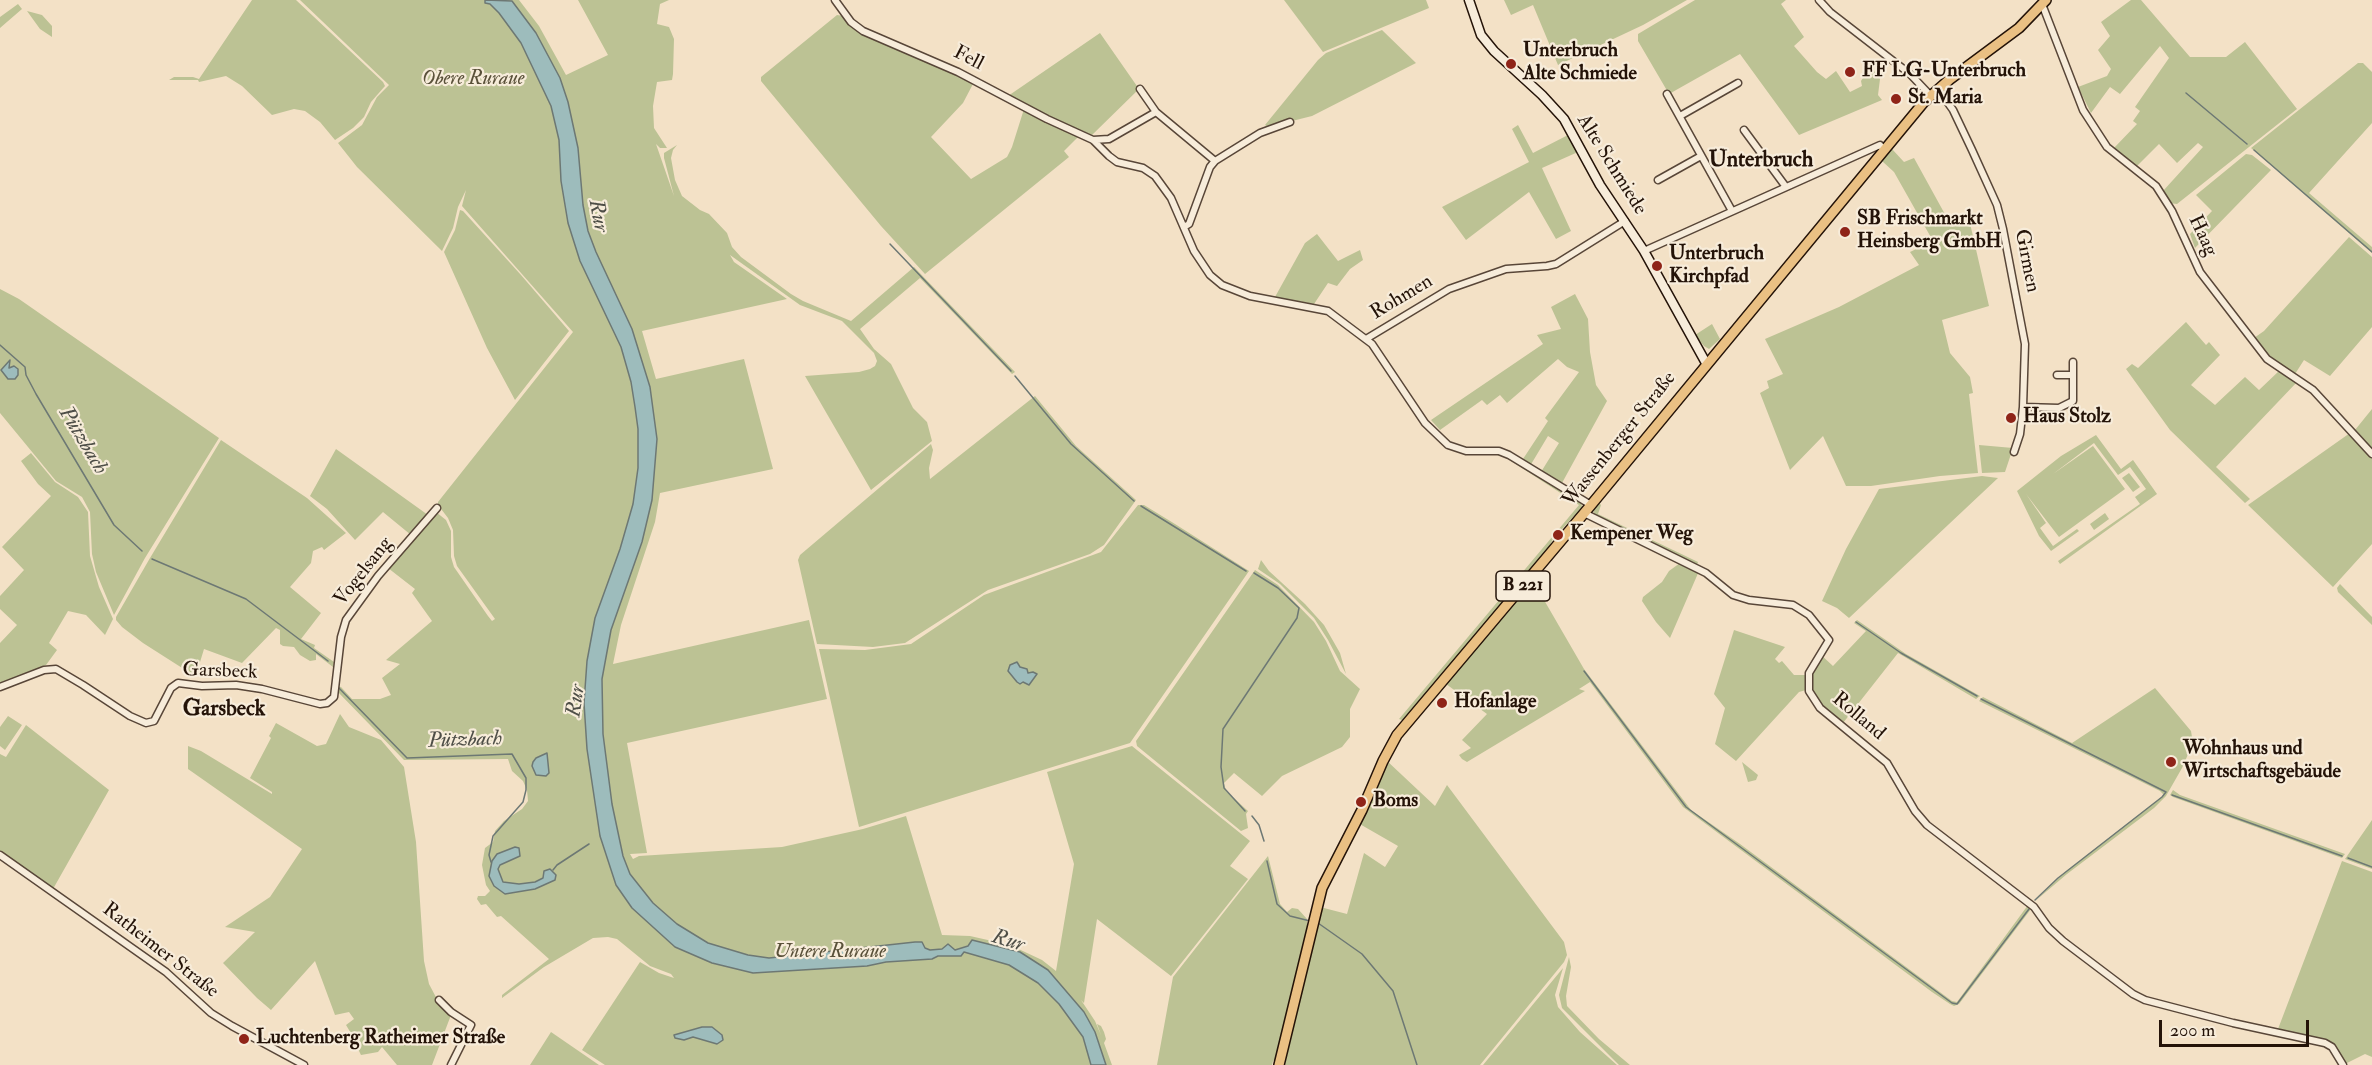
<!DOCTYPE html>
<html>
<head>
<meta charset="utf-8">
<style>
  body { margin:0 }
  #map { position:relative; width:2372px; height:1065px; overflow:hidden; background:#f3e1c6; font-family:"IM FELL Double Pica",serif }
  canvas { display:block }
  .scale { position:absolute; left:2159px; top:1020px; width:150px; height:27px; box-sizing:border-box; border:3px solid #241308; border-top:0; padding-left:8px; font-size:18px; line-height:21px; white-space:nowrap; color:#241308; -webkit-text-stroke:4px #f7ecda; paint-order:stroke }
</style>
</head>
<body>
<div id="map">
<canvas width="2372" height="1065"></canvas>
<div class="scale">200 m</div>
</div>
<script>
const ctx = document.querySelector('canvas').getContext('2d');
ctx.lineJoin = 'round';
function fillPath(path, color) { ctx.fillStyle = color; ctx.fill(path, 'evenodd'); }
const toPath = rows => new Path2D(rows.map(r => 'M' + r).join(''));
function trace(path, color, width, dash) { ctx.strokeStyle = color; ctx.lineWidth = width; ctx.lineCap = dash ? 'butt' : 'round'; ctx.setLineDash(dash || []); ctx.stroke(path); }
function drawText(font, color, halo, rows, align = 'center') {
  ctx.font = font + ' "IM FELL Double Pica",serif'; ctx.lineWidth = 4.5; ctx.setLineDash([]); ctx.textBaseline = 'middle'; ctx.strokeStyle = halo; ctx.fillStyle = color; for (const [text, x, y, turn = 0] of rows) {
    ctx.save(); ctx.translate(x, y); ctx.rotate((+turn || 0) * Math.PI / 180); ctx.textAlign = isNaN(turn) ? turn : align; if (halo) ctx.strokeText(text, 0, 0); ctx.fillText(text, 0, 0); ctx.restore();
  }
}
fillPath(toPath([
  [252,0,296,0,383,82,385,86,371,102,364,117,353,128,335,140,320,122,305,111,294,109,272,115,242,86,226,76,199,82,198,80,169,80,174,77,193,77,199,79],
  [300,0,519,0,539,26,566,75,608,55,578,0,669,0,660,4,657,24,669,27,674,39,673,74,672,80,657,82,653,106,654,128,667,148,660,148,656,144,674,196,664,158,664,153,677,145,673,150,671,158,675,180,682,196,700,210,709,214,727,233,732,247,741,257,791,294,803,301,851,321,914,267,1015,372,1012,374,920,278,860,329,874,349,891,364,913,408,927,422,932,441,871,490,805,376,859,372,870,369,875,366,877,361,874,353,842,321,800,305,730,255,734,262,787,299,642,331,656,379,744,359,773,469,660,493,655,522,621,625,613,664,809,620,827,699,627,743,647,853,630,854,633,859,639,856,782,847,863,829,906,816,942,935,970,936,1010,945,1042,960,1056,971,1074,864,1047,772,1132,746,1250,841,1230,866,1248,879,1171,976,1097,919,1084,1003,1081,1000,1095,1021,1101,1035,1097,1024,1101,1026,1104,1032,1106,1039,1104,1043,1112,1065,605,1065,582,1050,640,962,659,973,674,978,671,974,650,966,617,939,608,937,593,938,544,967,502,998,502,995,549,959,501,916,497,917,486,904,481,905,477,899,478,896,485,896,490,891,486,885,482,865,485,848,493,842,495,831,504,821,522,809,528,801,527,790,523,781,512,771,508,759,404,760,337,691,337,686,341,687,352,699,380,699,391,695,382,678,400,664,386,660,432,621,412,593,415,589,388,568,436,512,446,520,451,531,451,557,454,567,488,616,492,621,495,619,457,566,454,556,453,530,448,518,438,505,438,502,573,332,462,206,466,190,458,207,453,228,442,251,357,167,338,143,362,125,377,97,389,85],
  [1284,0,1426,0,1429,8,1323,52],
  [1504,0,1687,0,1643,25,1558,65,1533,5,1511,15],
  [1695,0,1786,0,1781,4,1804,37,1794,46,1817,72,1826,79,1836,71,1850,92,1862,86,1861,81,1870,67,1877,73,1880,79,1878,95,1882,100,1799,135,1740,54,1669,94,1638,41,1638,34],
  [2131,0,2141,0,2190,57,2226,57,2245,42,2297,109,2177,204,2169,203,2163,191,2203,147,2198,143,2177,163,2159,144,2137,166,2114,148,2137,124,2133,121,2140,111,2135,107,2169,58,2160,46,2120,94,2110,87,2091,113,2078,87,2107,76,2111,69,2098,50,2110,36,2101,22],
  [18,4,22,9,0,28,0,17],
  [27,11,42,15,52,26,52,37,40,29],
  [837,15,844,16,855,28,974,82,963,103,931,137,971,179,1007,157,1012,147,1024,109,1080,135,1064,151,1069,157,925,274,881,226,761,81,761,77],
  [1382,30,1416,63,1312,116,1268,127,1265,125,1318,60,1326,53],
  [1100,33,1139,89,1092,135,1033,110,1008,96],
  [2358,63,2363,63,2372,72,2372,123,2309,193,2372,247,2372,253,2251,148],
  [1518,125,1533,153,1568,135,1578,152,1542,168,1571,231,1556,239,1529,192,1466,240,1442,207,1529,162,1512,129],
  [1892,149,1904,162,1914,158,1952,227,1969,219,1989,306,1942,320,1950,353,1970,377,1973,393,1969,394,1978,473,1940,476,1871,486,1846,486,1823,436,1790,470,1760,393,1769,388,1767,381,1783,374,1765,339,1839,307,1919,265,1910,252,1933,241,1894,172,1882,161],
  [2246,154,2252,155,2271,170,2195,248,2190,234,2212,211,2196,195],
  [460,210,463,211,521,275,569,331,515,400,487,348,444,252,455,230],
  [1317,234,1338,261,1360,250,1363,260,1350,269,1337,286,1328,283,1314,304,1275,297,1305,243],
  [2349,237,2372,257,2372,327,2330,376,2304,360,2295,374,2268,357,2254,338,2264,331],
  [0,289,19,299,219,438,145,558,114,615,96,572,92,554,90,512,82,497,56,481,0,413],
  [1575,294,1588,319,1590,352,1596,385,1607,401,1562,483,1541,472,1559,443,1548,436,1530,466,1523,459,1548,421,1545,418,1579,372,1567,367,1558,359,1507,403,1500,395,1487,405,1482,400,1440,430,1431,420,1543,344,1537,335,1561,329,1551,307],
  [2186,322,2206,345,2209,342,2220,355,2191,385,2215,405,2245,377,2259,390,2280,370,2297,382,2216,467,2250,499,2245,503,2170,430,2126,369,2132,364,2138,368],
  [1712,324,1720,339,1709,349,1704,346,1695,335],
  [1035,396,1076,446,1136,500,1104,545,1090,554,988,590,905,643,873,647,817,644,798,560,800,555,931,444,933,450,929,468,930,479],
  [2372,409,2372,451,2355,430],
  [2350,433,2372,457,2372,544,2333,587,2248,505],
  [2096,435,2121,469,2133,460,2157,494,2060,564,2058,561,2140,504,2135,497,2146,489,2130,467,2118,475,2094,443,2053,474,2093,446,2125,489,2059,537,2026,494,2046,523,2040,528,2053,546,2077,529,2079,531,2051,551,2039,536,2017,491,2061,456],
  [221,440,307,498,346,533,324,550,322,547,313,551,311,563,290,587,321,613,301,639,315,645,314,648,334,662,333,667,316,654,316,660,310,661,300,655,294,647,283,646,280,644,280,630,276,628,242,663,204,649,197,672,190,673,143,643,122,627,116,620,116,617,150,558],
  [1979,445,2013,448,2005,472,1982,473],
  [336,449,428,515,411,535,383,512,355,540,327,509,310,496],
  [1484,452,1504,455,1581,502,1582,507,1553,539,1547,551,1473,640,1402,720,1399,719,1579,505,1505,457],
  [31,453,55,482,78,497,88,512,90,556,99,587,113,619,105,635,86,615,68,611,49,643,57,650,46,665,0,684,0,643,17,625,0,609,0,596,24,570,2,547,51,496,38,484,21,461],
  [2129,473,2140,487,2133,492,2122,478],
  [1982,476,1998,478,1849,618,1837,608,1822,601,1846,549,1879,489],
  [1599,503,1601,505,1598,514,1698,562,1697,565,1595,516,1593,510],
  [1138,505,1144,505,1175,524,1249,571,1130,743,859,827,819,649,865,650,911,644,984,595,1101,552],
  [2105,513,2109,519,2094,530,2090,524],
  [1261,560,1269,571,1305,604,1324,625,1340,653,1346,674,1328,640,1314,618,1280,584,1258,569],
  [1680,563,1699,571,1670,638,1656,622,1642,601,1643,597,1662,582,1669,571],
  [1255,570,1278,585,1314,622,1326,641,1340,671,1360,689,1350,709,1350,737,1342,747,1282,776,1262,796,1234,773,1224,783,1226,791,1248,811,1246,814,1248,828,1241,831,1137,746,1136,741],
  [1533,581,1584,669,1691,810,1740,844,1952,1001,1957,1002,2028,905,2031,909,1959,1004,1954,1006,1950,1004,1932,992,1683,807,1590,682,1579,689,1585,691,1467,762,1462,759,1459,755,1471,748,1462,740,1487,714,1446,684],
  [2340,584,2372,617,2372,625,2338,592,2337,588],
  [1857,620,1906,654,1980,696,1976,699,1898,653,1843,723,1824,710,1812,692,1811,672,1820,654,1833,666,1866,631,1854,623],
  [1734,630,1785,647,1775,659,1779,663,1782,661,1794,675,1805,675,1806,690,1799,692,1736,761,1715,744,1725,708,1714,694],
  [2155,688,2191,731,2193,743,2182,768,2166,796,2154,808,2067,874,2034,902,2065,872,2164,795,2160,791,1979,701,1983,697,2072,743],
  [340,714,349,727,381,740,404,767,416,842,424,961,429,984,438,1001,451,1015,432,1065,397,1065,382,1047,378,1052,361,1055,357,1047,353,1045,352,1035,346,1025,354,1019,349,1012,335,1015,315,961,271,1010,257,998,223,963,255,932,225,927,270,897,302,849,188,769,188,746,201,751,272,794,272,792,250,778,271,738,269,736,276,723,317,746,326,744],
  [8,716,22,725,5,750,0,746,0,727],
  [26,725,109,790,53,889,0,853,0,754,6,757],
  [1386,760,1435,806,1447,785,1564,942,1567,955,1564,962,1480,1065,1285,1065,1320,907,1347,914,1364,853,1385,867,1398,846,1358,823],
  [1742,762,1758,775,1756,780,1748,782],
  [2173,790,2180,795,2345,854,2342,858,2173,797,2170,795],
  [2372,820,2372,869,2345,859],
  [1268,856,1280,904,1287,912,1292,908,1298,909,1307,919,1307,929,1277,1059,1273,1061,1272,1065,1157,1065,1173,977],
  [2342,861,2372,872,2372,1057,2365,1054,2345,1064,2326,1041,2278,1029],
  [1569,957,1571,967,1566,996,1567,1006,1599,1039,1630,1065,1619,1065,1562,1008,1559,995],
  [1563,968,1555,995,1558,1007,1580,1032,1617,1065,1483,1065],
  [551,1032,599,1065,530,1065]
]), '#bcc294');
const water = toPath([
  [485,0,512,1,536,33,560,78,568,102,578,148,583,205,588,231,596,252,632,329,650,387,657,439,652,500,642,542,611,630,602,679,603,734,612,804,623,856,630,874,653,903,677,924,708,943,748,955,769,958,915,942,922,942,925,948,930,950,942,949,948,944,955,950,968,946,972,940,1020,952,1048,970,1084,1012,1095,1032,1106,1065,1091,1065,1083,1037,1059,1004,1038,983,1009,965,964,952,961,956,938,956,932,959,886,962,867,966,753,973,712,963,675,947,632,908,616,885,600,836,587,749,584,703,587,661,595,618,620,549,633,504,638,468,638,429,635,407,631,382,621,347,580,261,568,223,561,181,559,140,551,106,521,43,499,13,490,4,485,3,485,0],
  [10,360,9,368,14,366,18,369,18,375,15,379,8,379,1,370,10,360],
  [1017,662,1020,667,1027,669,1028,673,1033,672,1037,674,1029,685,1023,682,1020,684,1017,682,1008,671,1010,665,1017,662],
  [547,753,549,773,546,776,536,775,532,766,533,762,536,758,547,753],
  [515,847,519,848,520,856,500,865,498,869,503,882,519,884,535,882,543,878,544,871,550,869,556,875,555,880,535,889,505,894,494,886,489,876,492,861,497,854,515,847],
  [702,1027,712,1027,722,1035,723,1040,717,1044,693,1037,684,1040,675,1038,674,1035,702,1027]
]);
fillPath(water, '#9dbcbc');
trace(water, '#6d7874', 1.5);
trace(toPath([
  [2186,93,2247,144],
  [2254,150,2372,252],
  [890,244,1011,371],
  [0,345,25,367,26,375,36,394,114,525,142,551],
  [1015,376,1071,444,1134,501],
  [1141,506,1246,571],
  [152,559,246,599,328,661],
  [1856,622,1901,653,1977,696],
  [1584,671,1686,807,1952,1003,1957,1004,2029,909],
  [338,687,407,758,512,754,526,778,526,790,523,802,493,836,489,855,491,862],
  [1981,699,2166,792,2162,797,2058,878,2035,900],
  [2172,795,2342,856],
  [1245,811,1224,788,1221,767,1223,729,1297,618,1299,608,1278,588,1254,573],
  [1252,816,1259,825,1264,841],
  [2348,858,2372,867],
  [1267,861,1277,904,1290,916,1310,921],
  [553,870,557,865,589,844],
  [1318,923,1362,954,1393,991,1417,1065]
]), '#6d7874', 1.5);
const street = toPath([
  [835,0,851,22,863,31,958,72,1047,119,1093,140,1109,156,1117,162,1143,168,1155,176,1171,198,1194,251,1210,275,1222,285,1250,296,1328,311,1372,344,1425,423,1448,445,1466,451,1499,451,1509,455,1591,505],
  [1819,0,1830,12,1910,74,1930,95],
  [2042,4,2083,110,2107,147,2156,186,2172,211,2200,272,2267,359,2313,390,2372,454],
  [1140,89,1156,112],
  [1938,89,1953,110,1972,150,1997,205,2003,229,2025,344,2023,407,2020,434,2014,452],
  [1667,94,1732,211],
  [1680,116,1738,83],
  [1744,130,1786,187],
  [1093,140,1109,139,1156,112,1215,161,1210,167,1189,224,1184,227],
  [1215,161,1260,133,1290,122],
  [1658,180,1701,156],
  [1644,251,1880,145,1884,149],
  [1366,339,1449,289,1506,269,1547,266,1556,264,1625,221],
  [2057,375,2073,375],
  [2023,407,2059,408,2073,401,2073,362],
  [1584,513,1706,573,1733,595,1749,600,1793,605,1809,615,1829,640,1809,673,1809,691,1820,708,1887,763,1915,811,1927,825,2034,907,2049,928,2063,941,2133,994,2145,1000,2233,1023,2325,1043,2332,1047,2343,1065],
  [0,687,44,670,56,669,83,685,130,716,146,723,154,721,171,688,178,683,202,686,236,685,262,689,320,704,327,703,334,697,341,637,346,620,378,576,437,508],
  [0,855,166,972,211,1013,232,1026,304,1065],
  [439,1000,451,1012,471,1025,451,1065]
]);
const secondary = toPath([
  [1469,0,1481,35,1494,51,1542,95,1564,119,1600,185,1644,251,1706,363]
]);
const primary = toPath([
  [1279,1065,1322,888,1362,810,1383,761,1397,735,1591,505,1924,102,1949,80,2019,28,2046,0]
]);
trace(street, '#584638', 9);
trace(secondary, '#241308', 11);
trace(primary, '#241308', 12);
trace(street, '#f7ecda', 6);
trace(secondary, '#f7ecda', 8);
trace(primary, '#eac083', 9);
for (const [x, y, r, color] of [
  [1511,64,6,"#8f2418"],
  [1850,72,6,"#8f2418"],
  [1896,99,6,"#8f2418"],
  [1845,232,6,"#8f2418"],
  [1657,266,6,"#8f2418"],
  [2011,418,6,"#8f2418"],
  [1558,535,6,"#8f2418"],
  [1442,703,6,"#8f2418"],
  [2171,762,6,"#8f2418"],
  [1361,802,6,"#8f2418"],
  [244,1039,6,"#8f2418"]
]) { const dot = new Path2D(); dot.arc(x, y, r, 0, 2 * Math.PI); ctx.fillStyle = color; ctx.fill(dot); trace(dot, '#f7ecda', 2); }
for (const [x, y, w] of [
  [1523,586,54]
]) { const box = new Path2D(); box.roundRect(x - w / 2, y - 15, w, 30, 4.5); ctx.fillStyle = '#f7ecda'; ctx.fill(box); trace(box, '#241308', 1.5); }
drawText('bold 18px', '#241308', null, [
  ["B 221",1523,586]
]);
drawText('bold 20px', '#241308', '#f7ecda', [
  ["Unterbruch",1523,52],
  ["Alte Schmiede",1523,75],
  ["FF LG-Unterbruch",1862,72],
  ["St. Maria",1908,99],
  ["SB Frischmarkt",1857,220],
  ["Heinsberg GmbH",1857,243],
  ["Unterbruch",1669,255],
  ["Kirchpfad",1669,278],
  ["Haus Stolz",2023,418],
  ["Kempener Weg",1570,535],
  ["Hofanlage",1454,703],
  ["Wohnhaus und",2183,750],
  ["Wirtschaftsgebäude",2183,773],
  ["Boms",1373,802],
  ["Luchtenberg Ratheimer Straße",256,1039]
], 'left');
drawText('20px', '#241308', '#f7ecda', [
  ["Fell",968,59,27],
  ["Alte Schmiede",1611,165,58],
  ["Haag",2202,236,65],
  ["Girmen",2026,261,79],
  ["Rohmen",1402,298,-31],
  ["Wassenberger Straße",1620,440,-51],
  ["Vogelsang",364,572,-52],
  ["Garsbeck",220,672,2],
  ["Rolland",1858,717,40],
  ["Ratheimer Straße",160,951,38]
]);
drawText('italic 20px', '#595039', '#f7ecda', [
  ["Obere Ruraue",473,80],
  ["Untere Ruraue",830,953]
]);
drawText('italic 21px', '#4e4e47', '#f7ecda', [
  ["Rur",597,216,79],
  ["Pützbach",82,441,59],
  ["Rur",577,701,-82],
  ["Pützbach",465,741,-2],
  ["Rur",1008,942,17]
]);
drawText('bold 22px', '#241308', '#f7ecda', [
  ["Unterbruch",1761,161],
  ["Garsbeck",224,710]
]);
</script>
</body>
</html>
